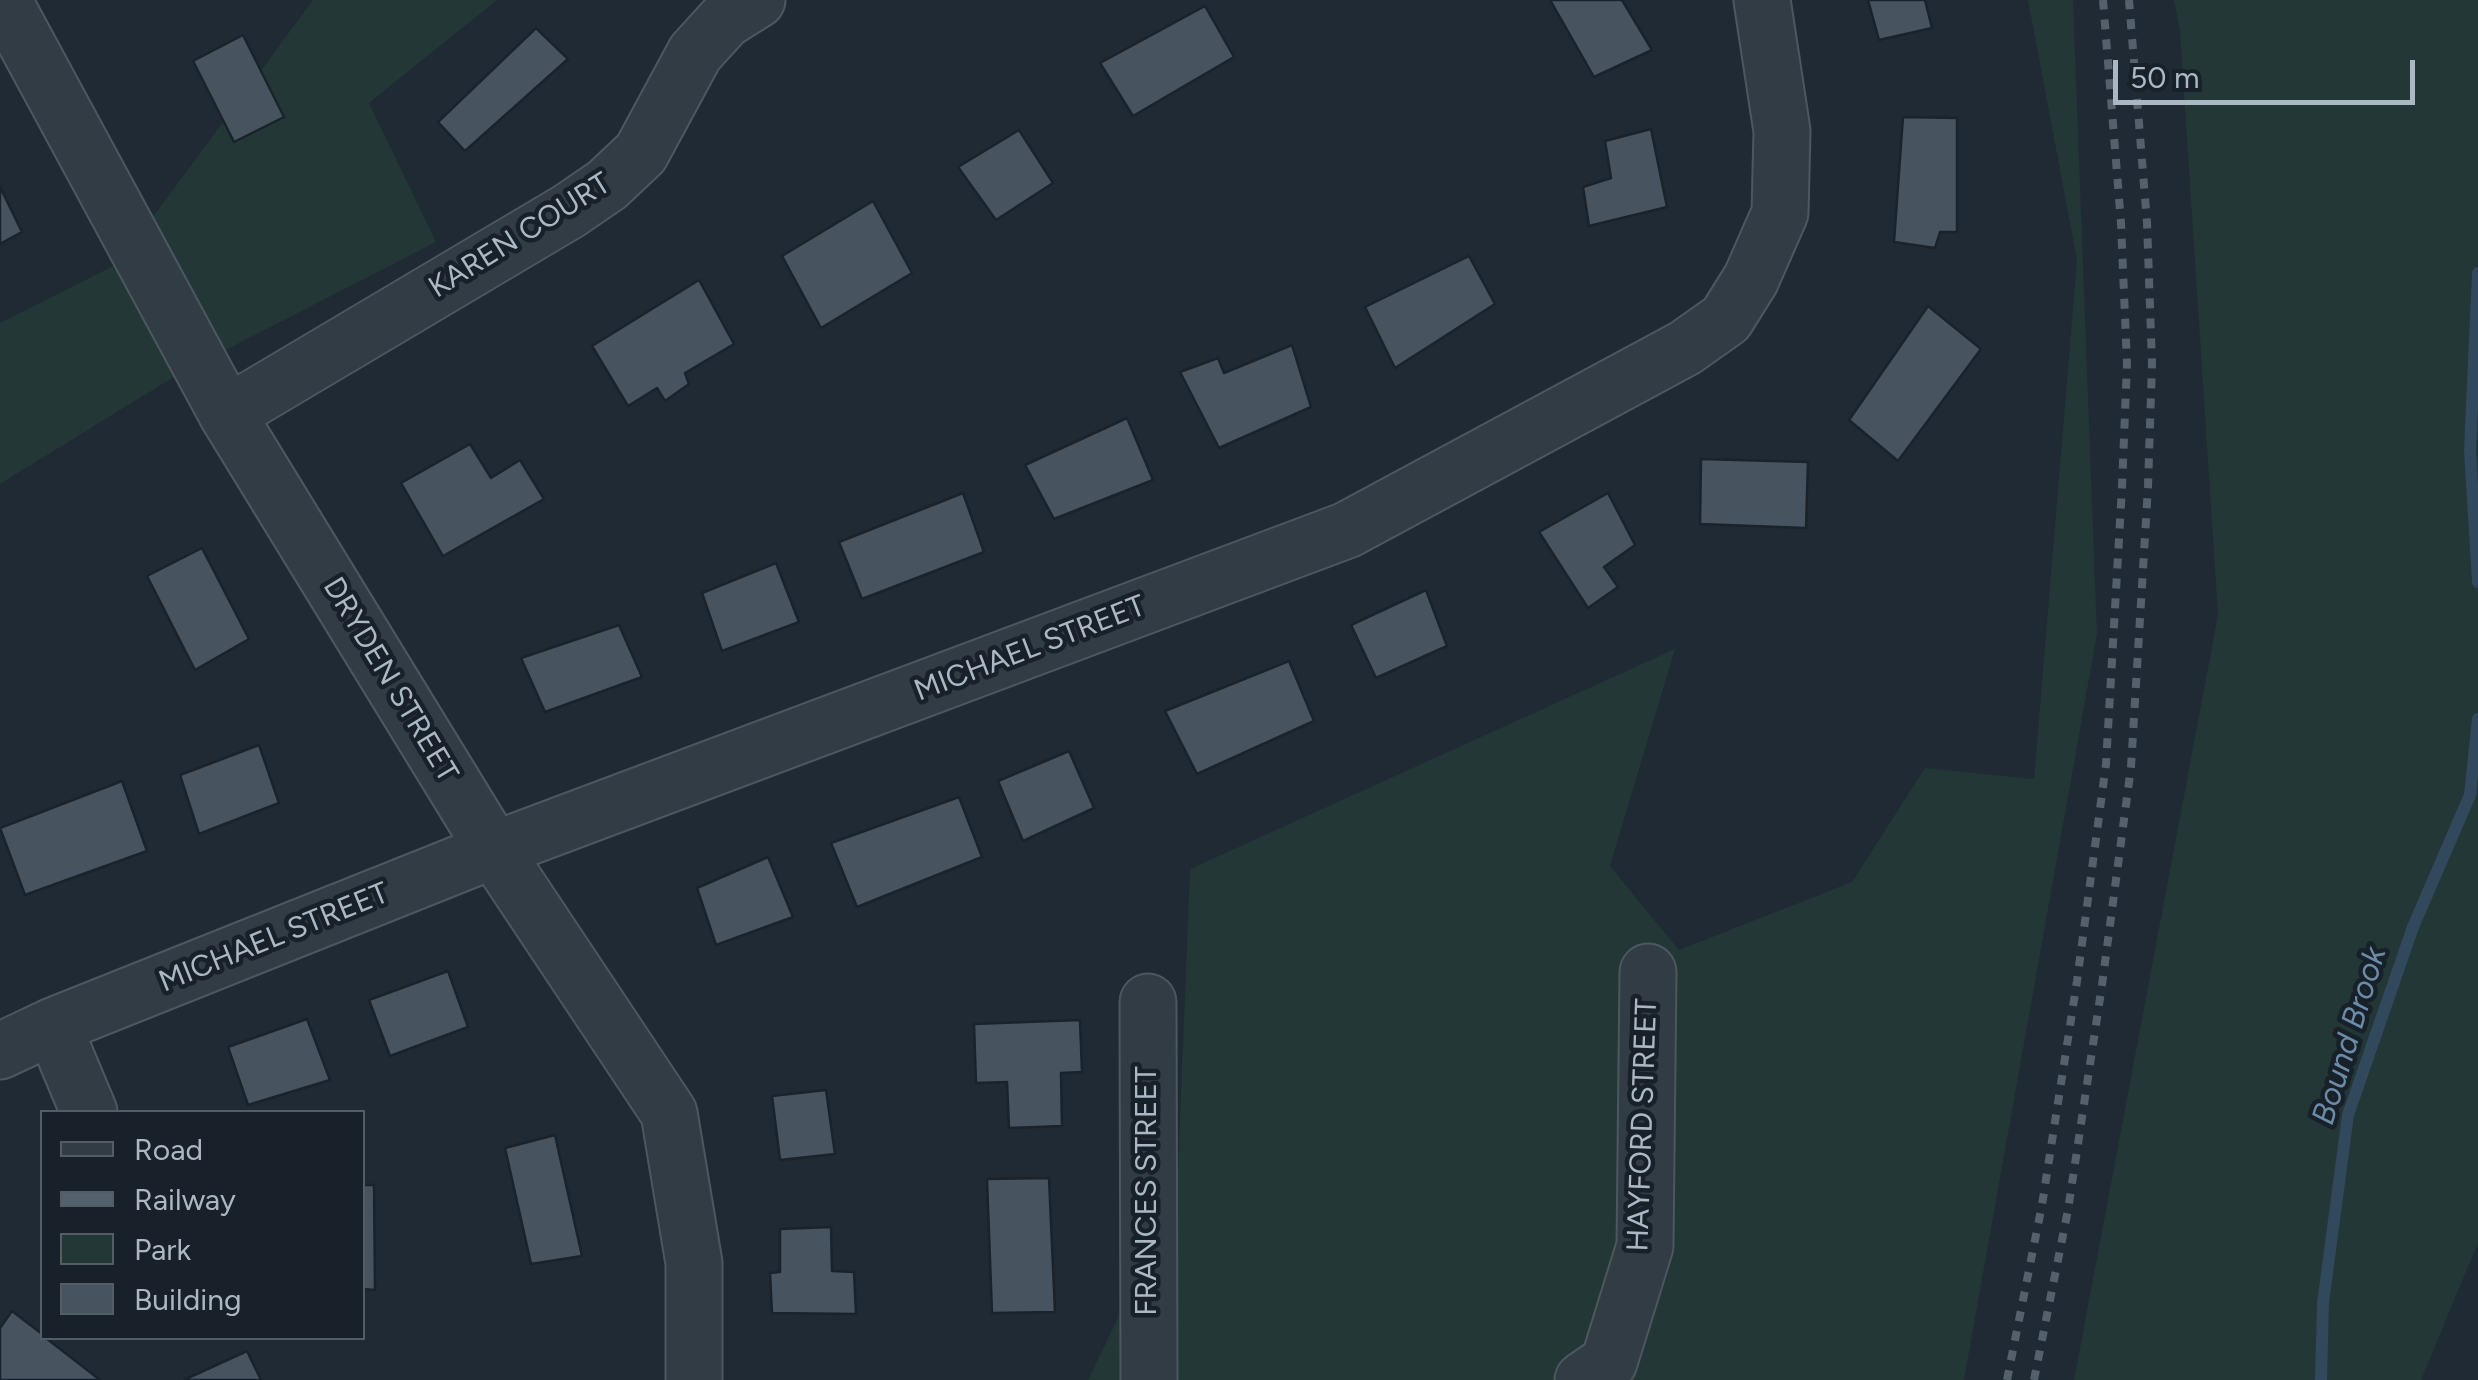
<!DOCTYPE html>
<html>
<head>
<meta charset="utf-8">
<style>
  body { margin:0 }
  #map { position:relative; width:2478px; height:1380px; overflow:hidden; background:#1f2a34; font-family:Figtree,sans-serif }
  canvas { display:block }
  .legend { position:absolute; left:40px; top:1110px; width:325px; height:230px; box-sizing:border-box; background:#182129; border:2px solid #535d66; margin:0; padding:12px 18px; list-style:none; font-size:30px; color:#abb7c2 }
  .legend li { display:flex; align-items:center; gap:20px; height:50px }
  .legend b { width:50px; border:2px solid #535d66 }
  .scale { position:absolute; left:2113px; top:60px; width:302px; height:45px; box-sizing:border-box; border:5px solid #abb7c2; border-top:0; padding-left:12px; font-size:30px; line-height:35px; white-space:nowrap; color:#abb7c2; -webkit-text-stroke:8px #182129; paint-order:stroke }
</style>
</head>
<body>
<div id="map">
<canvas width="2478" height="1380"></canvas>
<ul class="legend">
<li><b style="height:12px;background:#323c45"></b>Road</li>
<li><b style="height:12px;background:#54606c"></b>Railway</li>
<li><b style="height:28px;background:#223736"></b>Park</li>
<li><b style="height:28px;background:#475460"></b>Building</li>
</ul>
<div class="scale">50 m</div>
</div>
<script>
const ctx = document.querySelector('canvas').getContext('2d');
ctx.lineJoin = 'round';
function fillPath(path, color) { ctx.fillStyle = color; ctx.fill(path, 'evenodd'); }
const toPath = rows => new Path2D(rows.map(r => 'M' + r).join(''));
function trace(path, color, width, dash) { ctx.strokeStyle = color; ctx.lineWidth = width; ctx.lineCap = dash ? 'butt' : 'round'; ctx.setLineDash(dash || []); ctx.stroke(path); }
function drawText(font, color, halo, rows, align = 'center') {
  ctx.font = font + ' Figtree,sans-serif'; ctx.lineWidth = 9; ctx.setLineDash([]); ctx.textBaseline = 'middle'; ctx.strokeStyle = halo; ctx.fillStyle = color; for (const [text, x, y, turn = 0] of rows) {
    ctx.save(); ctx.translate(x, y); ctx.rotate((+turn || 0) * Math.PI / 180); ctx.textAlign = isNaN(turn) ? turn : align; if (halo) ctx.strokeText(text, 0, 0); ctx.fillText(text, 0, 0); ctx.restore();
  }
}
fillPath(toPath([
  [313,0,497,0,369,103,436,242,177,375,0,484,0,323,119,263],
  [2028,0,2073,0,2097,634,1964,1380,1088,1380,1177,1195,1190,869,1675,649,1610,866,1679,950,1852,882,1925,768,2034,779,2077,260],
  [2174,0,2478,0,2478,1243,2421,1380,2074,1380,2218,615,2180,31]
]), '#223736');
trace(toPath([
  [2478,273,2470,450,2478,582],
  [2321,1380,2323,1303,2348,1115,2413,927,2470,795,2478,719]
]), '#32485c', 12);
const building = toPath([
  [1550,0,1622,0,1652,50,1594,77,1550,0],
  [1868,0,1925,0,1932,28,1879,40,1868,0],
  [1205,6,1234,57,1133,116,1100,63,1205,6],
  [536,28,568,59,465,151,438,122,536,28],
  [243,35,284,117,234,142,193,61,243,35],
  [1903,117,1957,118,1957,232,1940,232,1935,248,1894,242,1903,117],
  [1651,129,1667,207,1589,226,1583,187,1611,178,1605,141,1651,129],
  [1019,130,1053,183,996,220,958,167,1019,130],
  [0,187,22,232,0,244,0,187],
  [873,201,912,273,821,328,782,256,873,201],
  [1469,256,1495,304,1395,368,1365,307,1469,256],
  [699,280,734,344,685,373,689,384,665,401,657,388,628,406,592,346,699,280],
  [1928,306,1981,349,1898,461,1849,420,1928,306],
  [1292,345,1311,407,1219,448,1180,372,1218,358,1224,373,1292,345],
  [1127,418,1153,480,1054,519,1025,465,1127,418],
  [470,444,491,478,520,460,544,499,443,556,401,483,470,444],
  [1701,459,1808,462,1806,528,1700,524,1701,459],
  [963,493,984,552,862,599,839,542,963,493],
  [1608,493,1635,545,1604,567,1618,587,1588,608,1539,532,1608,493],
  [202,548,249,639,195,670,147,576,202,548],
  [776,563,799,622,722,651,702,593,776,563],
  [1426,590,1447,646,1376,678,1351,625,1426,590],
  [619,625,642,677,545,712,521,658,619,625],
  [1289,661,1314,721,1197,774,1165,711,1289,661],
  [259,745,279,803,199,834,180,775,259,745],
  [1069,751,1094,808,1023,841,998,781,1069,751],
  [122,781,147,851,25,895,0,828,122,781],
  [959,797,982,857,857,907,831,843,959,797],
  [768,857,793,917,716,945,697,888,768,857],
  [448,971,468,1027,390,1056,369,1000,448,971],
  [307,1019,330,1080,248,1105,228,1047,307,1019],
  [1080,1020,1082,1072,1061,1073,1062,1126,1009,1128,1007,1082,976,1083,974,1024,1080,1020],
  [826,1090,835,1154,780,1160,772,1096,826,1090],
  [555,1135,582,1256,531,1264,505,1148,555,1135],
  [1049,1178,1055,1312,992,1313,987,1179,1049,1178],
  [362,1185,374,1185,375,1290,362,1289,362,1185],
  [831,1227,832,1271,854,1272,856,1314,772,1313,770,1273,780,1272,780,1229,831,1227],
  [12,1311,42,1334,42,1338,46,1338,100,1380,0,1380,0,1328,12,1311],
  [247,1351,261,1380,184,1380,247,1351]
]);
fillPath(building, '#475460');
trace(building, '#1a232b', 2.5);
const minor = toPath([
  [3,0,227,414,494,850,669,1113,694,1263,694,1380],
  [227,414,569,211,607,185,641,153,695,53,725,20,757,0],
  [1148,1002,1149,1380],
  [53,1026,89,1112],
  [0,1051,53,1026,494,850,1347,530,1685,348,1726,319,1751,279,1780,213,1782,131,1762,0],
  [1583,1380,1609,1362,1645,1246,1648,972]
]);
trace(minor, '#4d5760', 59);
trace(minor, '#323c45', 55);
trace(toPath([
  [2007,1380,2042,1205,2077,981,2106,764,2122,487,2127,364,2121,223,2103,0],
  [2034,1380,2068,1210,2102,985,2131,767,2148,487,2152,364,2147,222,2129,0]
]), '#54606c', 8, [10, 10]);
drawText('30px', '#abb7c2', '#182129', [
  ["KAREN COURT",520,236,-32],
  ["MICHAEL STREET",1030,649,-21],
  ["DRYDEN STREET",390,680,59],
  ["MICHAEL STREET",274,938,-22],
  ["HAYFORD STREET",1643,1125,-88],
  ["FRANCES STREET",1147,1191,-90]
]);
drawText('italic 32px', '#6c8ba7', '#182129', [
  ["Bound Brook",2350,1036,-73]
]);
</script>
</body>
</html>
